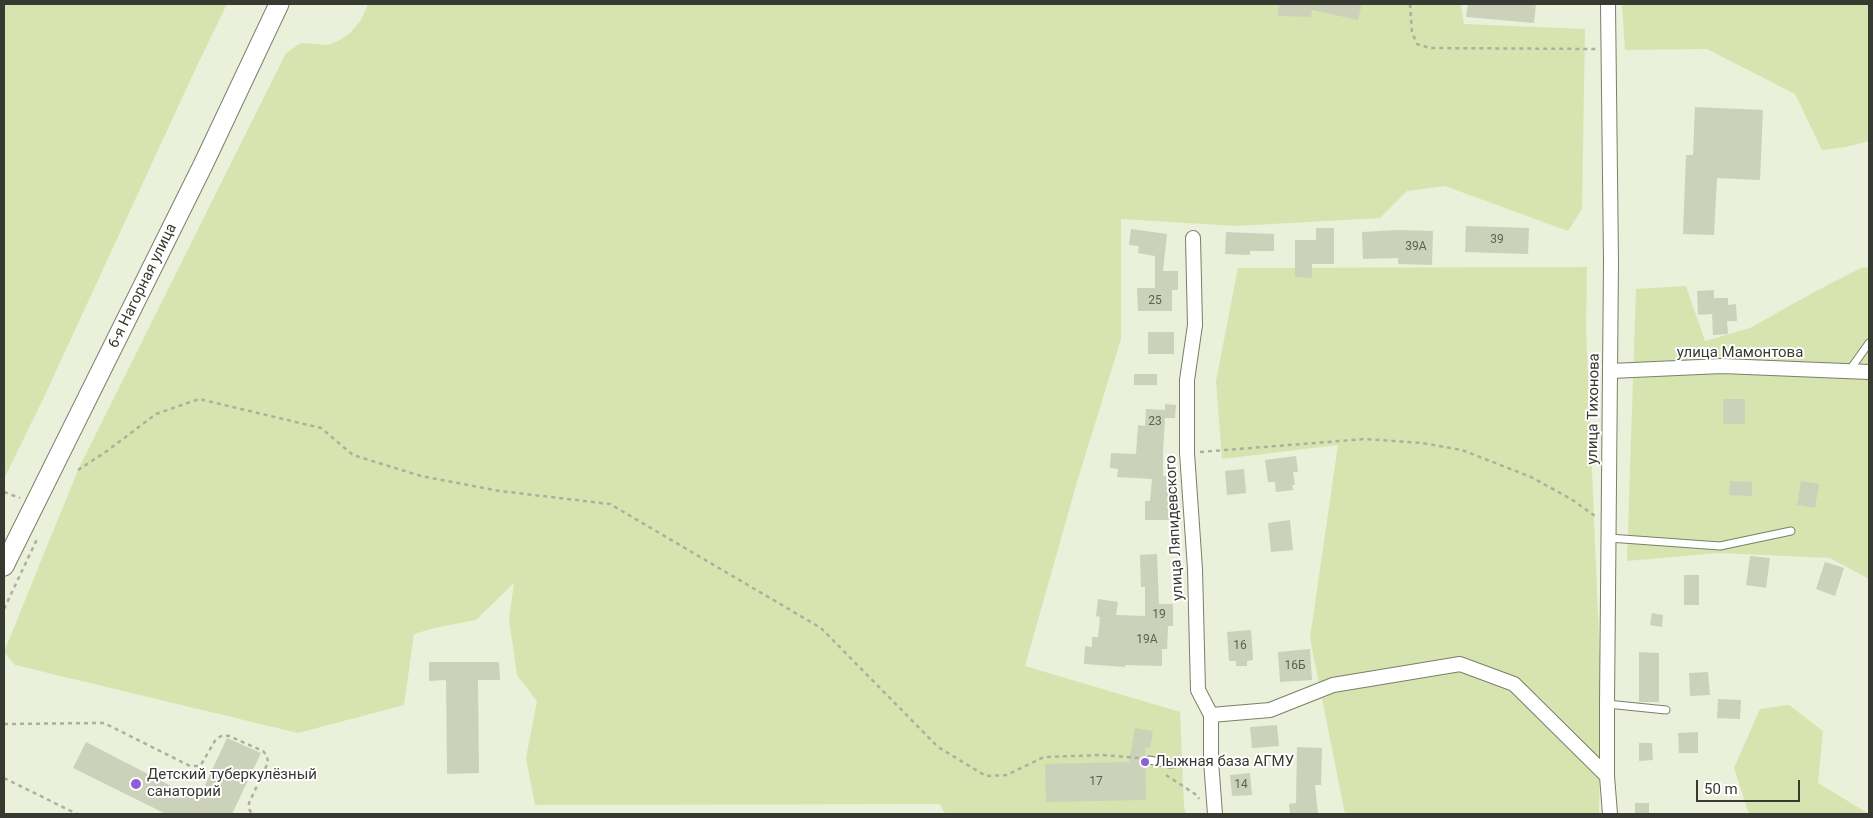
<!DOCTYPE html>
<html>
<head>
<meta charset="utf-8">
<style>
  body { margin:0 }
  #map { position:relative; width:1873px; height:818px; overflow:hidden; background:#eaf0d9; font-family:Roboto,sans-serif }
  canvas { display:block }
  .frame { position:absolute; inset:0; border:5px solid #383a31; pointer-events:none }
  .scale { position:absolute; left:1696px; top:780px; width:104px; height:22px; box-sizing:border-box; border:2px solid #383a31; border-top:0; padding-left:6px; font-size:15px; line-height:18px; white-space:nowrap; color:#383a31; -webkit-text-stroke:4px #fff; paint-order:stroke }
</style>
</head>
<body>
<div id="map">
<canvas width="1873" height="818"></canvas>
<div class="frame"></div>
<div class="scale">50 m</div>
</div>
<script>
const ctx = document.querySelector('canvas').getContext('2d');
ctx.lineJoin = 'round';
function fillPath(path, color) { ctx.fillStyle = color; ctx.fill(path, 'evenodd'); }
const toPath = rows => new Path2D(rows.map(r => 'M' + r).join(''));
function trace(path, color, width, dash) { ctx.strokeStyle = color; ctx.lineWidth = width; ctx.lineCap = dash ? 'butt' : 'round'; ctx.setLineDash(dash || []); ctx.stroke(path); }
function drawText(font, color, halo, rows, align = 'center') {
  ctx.font = font + ' Roboto,sans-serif'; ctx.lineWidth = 4; ctx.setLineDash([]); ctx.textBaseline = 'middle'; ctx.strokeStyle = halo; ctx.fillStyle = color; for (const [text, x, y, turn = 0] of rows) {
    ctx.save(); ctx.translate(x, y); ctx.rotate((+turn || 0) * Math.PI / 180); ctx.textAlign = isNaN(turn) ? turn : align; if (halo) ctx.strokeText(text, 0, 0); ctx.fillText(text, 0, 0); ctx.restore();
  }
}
fillPath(toPath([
  [4,4,227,4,194,72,44,397,4,479],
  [368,4,1461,4,1464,24,1585,29,1582,209,1568,231,1445,186,1407,191,1380,218,1236,226,1121,219,1121,339,1077,482,1025,666,1180,712,1184,806,1186,814,945,814,940,804,535,805,526,758,537,701,517,675,509,619,514,583,476,620,434,628,414,634,404,705,298,733,15,665,4,652,78,470,286,53,301,43,328,45,340,40,350,33,361,20],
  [1622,4,1869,4,1869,141,1846,147,1822,150,1795,94,1707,49,1625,50],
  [1587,267,1586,329,1601,686,1599,814,1345,814,1310,638,1338,445,1222,459,1216,381,1238,268],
  [1863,267,1869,268,1869,579,1830,558,1718,553,1627,561,1636,289,1686,286,1705,341,1750,328,1816,291],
  [1789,705,1823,731,1818,783,1869,814,1749,814,1734,768,1760,709]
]), '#d8e4af');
fillPath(toPath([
  [1279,4,1362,4,1358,20,1312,10,1311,17,1278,16],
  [1468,4,1536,4,1534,23,1466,17],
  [1695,107,1763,110,1760,180,1717,178,1714,235,1683,234,1686,155,1693,155],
  [1466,226,1529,228,1528,254,1465,252],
  [1316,228,1334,228,1334,264,1312,264,1312,278,1295,277,1295,240,1316,240],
  [1131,229,1167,234,1163,271,1178,271,1178,290,1172,290,1172,311,1138,311,1137,288,1155,288,1155,256,1138,253,1139,246,1129,245],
  [1399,230,1433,231,1432,265,1398,264,1398,258,1363,259,1362,232],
  [1226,232,1274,234,1274,251,1250,251,1250,255,1225,254],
  [1714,290,1714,298,1728,298,1728,305,1736,304,1737,321,1727,321,1728,334,1713,335,1712,314,1698,315,1697,291],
  [1148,332,1174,332,1174,354,1148,354],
  [1134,374,1157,374,1157,385,1134,385],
  [1723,399,1745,399,1745,424,1723,424],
  [1165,404,1176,405,1175,418,1165,418,1163,454,1163,476,1176,478,1174,494,1170,494,1171,520,1145,520,1145,501,1150,501,1152,479,1117,477,1118,469,1110,468,1111,453,1136,454,1138,425,1145,426,1146,409,1165,410],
  [1296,456,1298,472,1293,472,1295,485,1292,485,1293,490,1276,492,1275,482,1268,482,1265,460],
  [1244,469,1246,493,1227,495,1225,471],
  [1730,481,1752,482,1752,496,1729,495],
  [1801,481,1819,484,1815,508,1797,505],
  [1290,520,1293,550,1271,552,1268,523],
  [1157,554,1159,604,1173,604,1173,626,1168,626,1167,649,1162,649,1162,666,1125,665,1125,667,1084,664,1085,646,1092,647,1092,637,1098,637,1100,617,1096,616,1098,599,1118,602,1116,615,1145,616,1145,587,1141,587,1140,555],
  [1750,556,1770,558,1766,588,1746,585],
  [1825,562,1844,568,1835,596,1816,589],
  [1684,575,1699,575,1699,605,1684,605],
  [1652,613,1663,615,1662,627,1650,625],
  [1251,630,1253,660,1247,661,1247,666,1236,666,1236,661,1229,661,1227,632],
  [1310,649,1312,680,1280,682,1278,652],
  [1639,652,1659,653,1659,702,1639,702],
  [429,662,499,662,500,680,478,680,479,773,447,774,446,680,429,681],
  [1708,672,1710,695,1690,696,1689,673],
  [1718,699,1741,700,1740,719,1717,718],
  [1277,725,1279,746,1252,748,1250,727],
  [1135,728,1153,731,1150,748,1145,747,1146,800,1046,802,1045,764,1129,762],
  [1698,732,1698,753,1679,753,1678,733],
  [227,738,261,753,232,814,166,814,73,768,86,742,198,800],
  [1639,743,1652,743,1653,760,1639,761],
  [1297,747,1322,748,1321,785,1315,785,1318,814,1290,814,1289,804,1296,803],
  [1250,773,1252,795,1232,796,1230,775],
  [1635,803,1649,803,1649,814,1635,814]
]), '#ccd1ba');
const lane = toPath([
  [1849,371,1869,343],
  [1609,538,1720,546,1791,531],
  [1607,704,1666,710],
  [1149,760,1170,764,1211,761]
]);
const street = toPath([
  [1608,4,1611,262,1607,704,1607,776,1610,814],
  [1193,238,1195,325,1187,380,1187,453,1195,569,1198,690,1211,715,1211,761,1215,814],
  [1611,371,1722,366,1869,372],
  [1211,715,1270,710,1333,685,1460,664,1514,684,1607,776]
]);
const secondary = toPath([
  [4,566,203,165,279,4]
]);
trace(lane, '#7a7f6a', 9);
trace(street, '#7a7f6a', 16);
trace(secondary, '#7a7f6a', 21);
trace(toPath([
  [1410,4,1412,32,1417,44,1430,48,1596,49],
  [1200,452,1365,439,1422,443,1462,450,1531,477,1571,499,1595,516],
  [78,470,107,451,156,414,199,399,321,428,353,455,421,476,500,491,610,504,821,628,938,747,986,776,1007,775,1044,757,1102,755,1139,758],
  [4,492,20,498],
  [4,609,38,537],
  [4,724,104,723,190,766,198,766,202,763,216,739,223,735,229,736,263,751,267,756,268,762,265,769,249,803,249,809,252,814],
  [1166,775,1198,796,1199,799],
  [4,778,77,814]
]), '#acb09e', 2.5, [4, 4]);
trace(lane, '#fff', 7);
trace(street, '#fff', 14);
trace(secondary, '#fff', 19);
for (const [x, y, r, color] of [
  [1145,762,5,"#8d5fd9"],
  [136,784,6,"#8d5fd9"]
]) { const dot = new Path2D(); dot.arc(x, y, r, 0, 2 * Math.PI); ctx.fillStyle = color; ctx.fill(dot); trace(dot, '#fff', 2); }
drawText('12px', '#5d6053', null, [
  ["39",1497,240],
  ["39А",1416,247],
  ["25",1155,301],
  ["23",1155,422],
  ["19",1159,615],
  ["19А",1147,640],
  ["16",1240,646],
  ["16Б",1295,666],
  ["17",1096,782],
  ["14",1241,785]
]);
drawText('15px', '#383a31', '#fff', [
  ["6-я Нагорная улица",143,286,-64],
  ["улица Мамонтова",1740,353],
  ["улица Тихонова",1594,409,-89],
  ["улица Ляпидевского",1175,528,-93]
]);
drawText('15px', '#383a31', '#fff', [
  ["Лыжная база АГМУ",1155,762],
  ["Детский туберкулёзный",147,775],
  ["санаторий",147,792]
], 'left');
</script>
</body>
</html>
